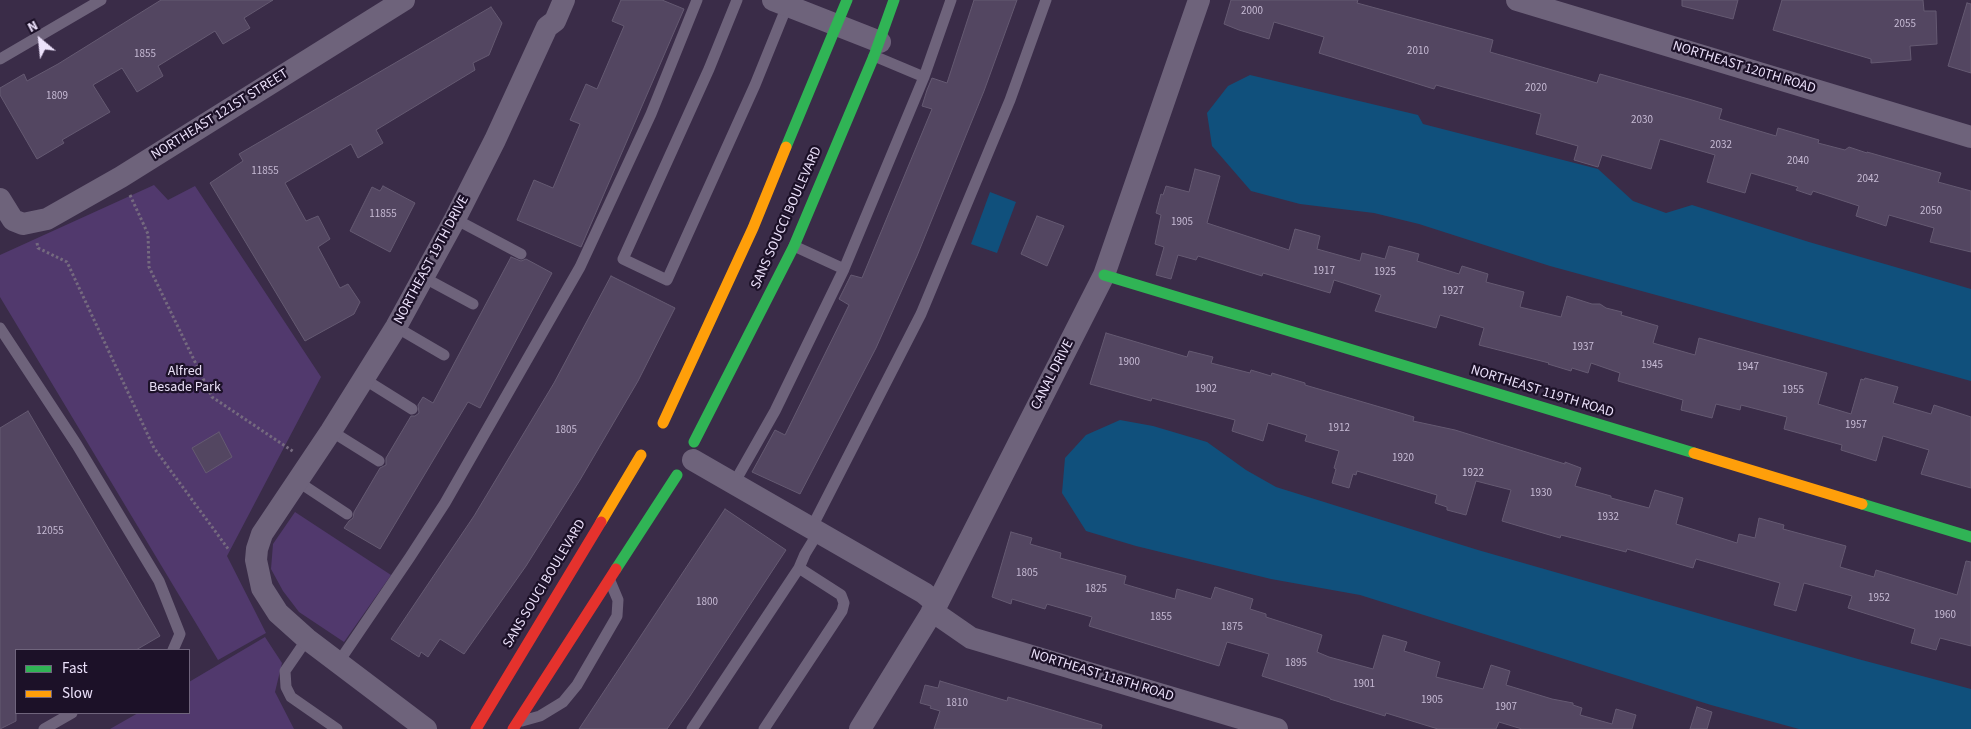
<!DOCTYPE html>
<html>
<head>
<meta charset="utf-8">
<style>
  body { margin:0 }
  #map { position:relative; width:1971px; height:729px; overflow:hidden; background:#3a2c48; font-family:"Source Sans 3",sans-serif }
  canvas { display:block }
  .legend { position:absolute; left:15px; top:649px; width:175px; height:65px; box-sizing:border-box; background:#1c1128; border:1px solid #6f647c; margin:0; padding:6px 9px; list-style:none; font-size:15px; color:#ece1fb }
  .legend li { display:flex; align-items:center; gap:10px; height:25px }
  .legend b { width:25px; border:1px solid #6f647c }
  .north { position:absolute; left:15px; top:15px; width:50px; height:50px; -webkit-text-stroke:4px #1c1128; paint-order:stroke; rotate:332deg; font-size:14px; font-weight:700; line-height:20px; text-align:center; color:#ece1fb }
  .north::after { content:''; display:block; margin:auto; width:18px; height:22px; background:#ece1fb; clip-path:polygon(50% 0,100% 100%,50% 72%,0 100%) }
</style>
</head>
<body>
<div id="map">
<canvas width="1971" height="729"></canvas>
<ul class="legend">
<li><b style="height:6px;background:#30b455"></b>Fast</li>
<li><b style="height:6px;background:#ff9f0a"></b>Slow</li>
</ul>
<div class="north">N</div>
</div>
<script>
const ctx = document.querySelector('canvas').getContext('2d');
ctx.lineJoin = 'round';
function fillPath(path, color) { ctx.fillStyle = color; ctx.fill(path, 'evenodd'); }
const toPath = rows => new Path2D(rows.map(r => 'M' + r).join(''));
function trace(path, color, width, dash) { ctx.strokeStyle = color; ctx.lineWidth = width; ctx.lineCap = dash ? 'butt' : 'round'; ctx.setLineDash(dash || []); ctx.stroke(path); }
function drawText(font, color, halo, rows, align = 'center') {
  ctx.font = font + ' "Source Sans 3",sans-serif'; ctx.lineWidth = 4.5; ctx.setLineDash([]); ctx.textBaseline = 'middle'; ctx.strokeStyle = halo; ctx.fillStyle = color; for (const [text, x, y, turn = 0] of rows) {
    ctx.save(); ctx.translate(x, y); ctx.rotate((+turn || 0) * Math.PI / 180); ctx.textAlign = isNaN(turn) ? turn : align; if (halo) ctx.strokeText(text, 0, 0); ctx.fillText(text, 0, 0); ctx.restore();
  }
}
fillPath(toPath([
  [154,185,168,200,195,186,321,377,227,556,266,633,218,660,0,297,0,255],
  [295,512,391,575,344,642,299,612,283,591,271,569,273,544],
  [265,637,282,663,275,692,294,729,110,729,138,713,189,713,189,682]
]), '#51396d');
fillPath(toPath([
  [1250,75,1418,115,1423,124,1598,169,1633,201,1666,213,1692,205,1809,242,1971,289,1971,381,1550,266,1419,224,1374,213,1300,204,1251,191,1212,146,1207,113,1228,86],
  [990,192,1016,202,997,253,971,244],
  [1120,420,1153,426,1207,442,1246,470,1276,487,1478,550,1858,659,1971,689,1971,729,1799,729,1711,705,1360,595,1271,579,1136,546,1086,531,1062,493,1065,458,1086,435]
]), '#10507c');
const building = toPath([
  [161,0,273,0,244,18,250,28,223,44,215,31,158,66,163,76,137,92,122,68,93,85,110,112,62,140,64,143,37,159,0,95,0,88,24,74,27,81,58,64,161,0],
  [621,0,662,0,684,9,581,247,517,220,534,180,553,188,580,124,570,120,586,84,597,89,624,26,612,21,621,0],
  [974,0,1017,0,984,91,917,256,876,348,800,494,752,472,775,430,785,435,849,305,839,299,851,275,862,278,932,109,922,106,927,90,932,78,947,83,974,0],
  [1231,0,1358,0,1357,3,1493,40,1490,52,1597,83,1600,74,1692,100,1722,109,1719,119,1776,136,1778,128,1819,140,1818,143,1845,150,1849,147,1867,153,1867,152,1941,173,1938,182,1971,191,1971,252,1930,242,1934,228,1889,215,1886,226,1856,216,1859,206,1813,191,1811,195,1796,190,1798,187,1751,173,1745,193,1707,182,1715,155,1660,139,1651,169,1602,155,1598,167,1574,160,1578,146,1536,134,1541,114,1436,85,1434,89,1319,53,1324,37,1274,22,1269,39,1239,30,1224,24,1231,0],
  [1682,0,1738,0,1733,19,1682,6,1682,0],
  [1782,0,1923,0,1924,11,1936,11,1937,44,1910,46,1911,60,1871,63,1871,59,1773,30,1782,0],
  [1967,3,1971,4,1971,73,1948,66,1967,3],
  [491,7,502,23,489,55,473,63,475,70,376,130,383,143,358,158,351,144,285,183,306,221,318,216,330,239,318,247,340,288,348,284,360,302,354,314,305,341,210,183,243,161,239,154,491,7],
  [1195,169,1220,176,1207,223,1289,250,1295,229,1320,236,1317,249,1360,261,1362,253,1385,259,1389,246,1419,254,1417,261,1459,274,1462,266,1488,274,1486,282,1524,292,1520,307,1561,317,1567,296,1592,304,1600,304,1606,308,1622,312,1621,315,1658,326,1653,343,1695,355,1699,338,1827,373,1818,404,1851,414,1861,379,1864,380,1865,378,1898,387,1893,403,1931,414,1934,405,1971,417,1971,488,1921,474,1929,450,1883,436,1876,461,1841,450,1842,445,1784,429,1787,417,1741,405,1740,410,1716,404,1712,418,1681,410,1683,400,1618,381,1620,373,1591,363,1588,373,1572,368,1571,371,1548,364,1549,363,1479,345,1484,328,1440,315,1436,328,1375,311,1381,295,1334,280,1330,293,1263,273,1262,276,1198,256,1196,260,1178,255,1171,279,1156,275,1164,247,1155,244,1161,215,1156,213,1161,194,1163,195,1166,186,1189,192,1195,169],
  [383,186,415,203,390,252,350,231,372,187,380,191,383,186],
  [1037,216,1064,226,1047,266,1021,254,1037,216],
  [511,257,521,261,526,259,552,273,480,408,468,402,380,549,344,528,349,521,353,518,354,512,380,468,386,465,386,458,411,416,415,416,419,413,418,405,423,397,433,403,511,257],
  [611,276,675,308,638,381,580,480,526,566,464,654,440,639,428,657,421,652,419,657,391,639,474,516,554,383,611,276],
  [1106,333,1187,357,1189,351,1213,357,1211,363,1250,373,1251,370,1271,376,1272,373,1305,383,1305,385,1414,417,1413,421,1455,430,1565,464,1565,462,1581,468,1575,486,1611,496,1611,498,1649,508,1655,490,1683,498,1676,524,1737,543,1739,534,1755,538,1759,518,1784,525,1783,529,1846,546,1840,567,1874,577,1876,570,1957,595,1966,561,1971,562,1971,646,1940,638,1936,650,1911,643,1915,629,1848,608,1852,596,1804,583,1796,611,1774,605,1780,583,1696,559,1693,568,1627,549,1626,552,1561,535,1560,538,1502,521,1511,490,1476,481,1466,515,1447,510,1447,507,1435,503,1437,495,1357,471,1356,475,1353,474,1349,488,1332,483,1336,469,1334,468,1339,451,1305,441,1307,435,1268,423,1263,441,1232,431,1235,420,1152,398,1151,401,1090,384,1106,333],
  [28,411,160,636,136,650,16,650,16,721,0,729,0,428,28,411],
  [219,432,232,457,206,473,192,448,219,432],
  [725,509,786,550,690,696,667,729,579,729,725,509],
  [1011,532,1032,538,1030,544,1061,553,1060,558,1126,576,1124,584,1175,599,1177,589,1211,599,1215,587,1253,599,1250,609,1266,614,1266,617,1322,635,1317,652,1329,657,1373,669,1383,635,1407,642,1404,651,1440,662,1436,677,1483,689,1491,665,1510,671,1506,685,1552,699,1573,703,1573,705,1582,708,1580,715,1612,724,1616,709,1636,715,1632,729,1522,729,1499,722,1496,729,1438,729,1386,713,1385,716,1330,699,1330,698,1262,676,1269,654,1227,642,1219,666,1089,626,1092,617,1047,604,1045,609,1012,599,1011,604,992,597,1011,532],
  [940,681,1007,701,1008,697,1102,725,1101,729,934,729,940,711,930,708,931,706,920,703,925,685,938,688,940,681],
  [1697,707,1712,712,1707,729,1690,729,1697,707]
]);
fillPath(building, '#534661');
trace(building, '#655a72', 1);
trace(toPath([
  [130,195,148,234,149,267,212,397,294,452],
  [37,243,38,248,67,262,154,448,229,550]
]), '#756a7f', 3, [2.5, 2.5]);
trace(toPath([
  [737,0,709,69,623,259,667,280,755,85,787,6],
  [874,56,924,77],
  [0,59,101,0],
  [455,219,521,254],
  [794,246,844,269],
  [423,277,473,304],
  [396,327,444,355],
  [0,328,77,445,159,581,180,634,173,650],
  [364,379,412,409],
  [331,431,379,461],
  [297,481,347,514],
  [733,485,775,411,844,269,924,77,951,0],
  [812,527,921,314,1010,100,1046,0],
  [307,639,285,671,286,687,291,697,337,729],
  [338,663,410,557,445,503,580,267,651,114,697,0],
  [522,721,540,716,563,702,577,685,617,616,618,600,610,581],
  [44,729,72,713],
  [692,729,799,568,805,554,819,531],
  [764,729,842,611,844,603,841,595,799,568]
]), '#6e637b', 11);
trace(toPath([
  [773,0,880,42],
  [1517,0,1971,137],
  [0,199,13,220,23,224,47,219,121,177,404,0],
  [693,460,924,593,937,604],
  [932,611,971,638,1277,729],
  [426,729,307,639,278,613,262,588,256,560,257,549,262,534,331,431,396,327,455,219,495,140,547,27,555,21,564,0],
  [860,729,937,604,1104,275,1199,0]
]), '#6e637b', 22);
trace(toPath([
  [786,147,847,0],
  [1104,275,1694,453],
  [694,442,794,246,874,56,894,0],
  [1862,504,1971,537],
  [616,569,677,475]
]), '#30b455', 11);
trace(toPath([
  [663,423,753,228,786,147],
  [1694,453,1862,504],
  [601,522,641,455]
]), '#ff9f0a', 11);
trace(toPath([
  [476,729,601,522],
  [513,729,616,569]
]), '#e5322d', 11);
drawText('11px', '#c6bad4', null, [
  ["2000",1252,12],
  ["2055",1905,25],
  ["2010",1418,52],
  ["1855",145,55],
  ["2020",1536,89],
  ["1809",57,97],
  ["2030",1642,121],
  ["2032",1721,146],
  ["2040",1798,162],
  ["11855",265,172],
  ["2042",1868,180],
  ["2050",1931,212],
  ["11855",383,215],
  ["1905",1182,223],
  ["1917",1324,272],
  ["1925",1385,273],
  ["1927",1453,292],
  ["1937",1583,348],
  ["1900",1129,363],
  ["1945",1652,366],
  ["1947",1748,368],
  ["1902",1206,390],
  ["1955",1793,391],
  ["1957",1856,426],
  ["1912",1339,429],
  ["1805",566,431],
  ["1920",1403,459],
  ["1922",1473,474],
  ["1930",1541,494],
  ["1932",1608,518],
  ["12055",50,532],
  ["1805",1027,574],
  ["1825",1096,590],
  ["1952",1879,599],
  ["1800",707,603],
  ["1960",1945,616],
  ["1855",1161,618],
  ["1875",1232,628],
  ["1895",1296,664],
  ["1901",1364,685],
  ["1905",1432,701],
  ["1810",957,704],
  ["1907",1506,708]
]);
drawText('14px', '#ece1fb', '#1c1128', [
  ["NORTHEAST 120TH ROAD",1744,68,17],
  ["NORTHEAST 121ST STREET",220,115,-32],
  ["SANS SOUCCI BOULEVARD",787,218,-66],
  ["NORTHEAST 19TH DRIVE",432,260,-62],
  ["CANAL DRIVE",1053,375,-63],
  ["NORTHEAST 119TH ROAD",1542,392,17],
  ["SANS SOUCI BOULEVARD",545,584,-59],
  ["NORTHEAST 118TH ROAD",1102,676,17]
]);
drawText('14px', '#e8dff5', '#1c1128', [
  ["Alfred",185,372],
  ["Besade Park",185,388]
]);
</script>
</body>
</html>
